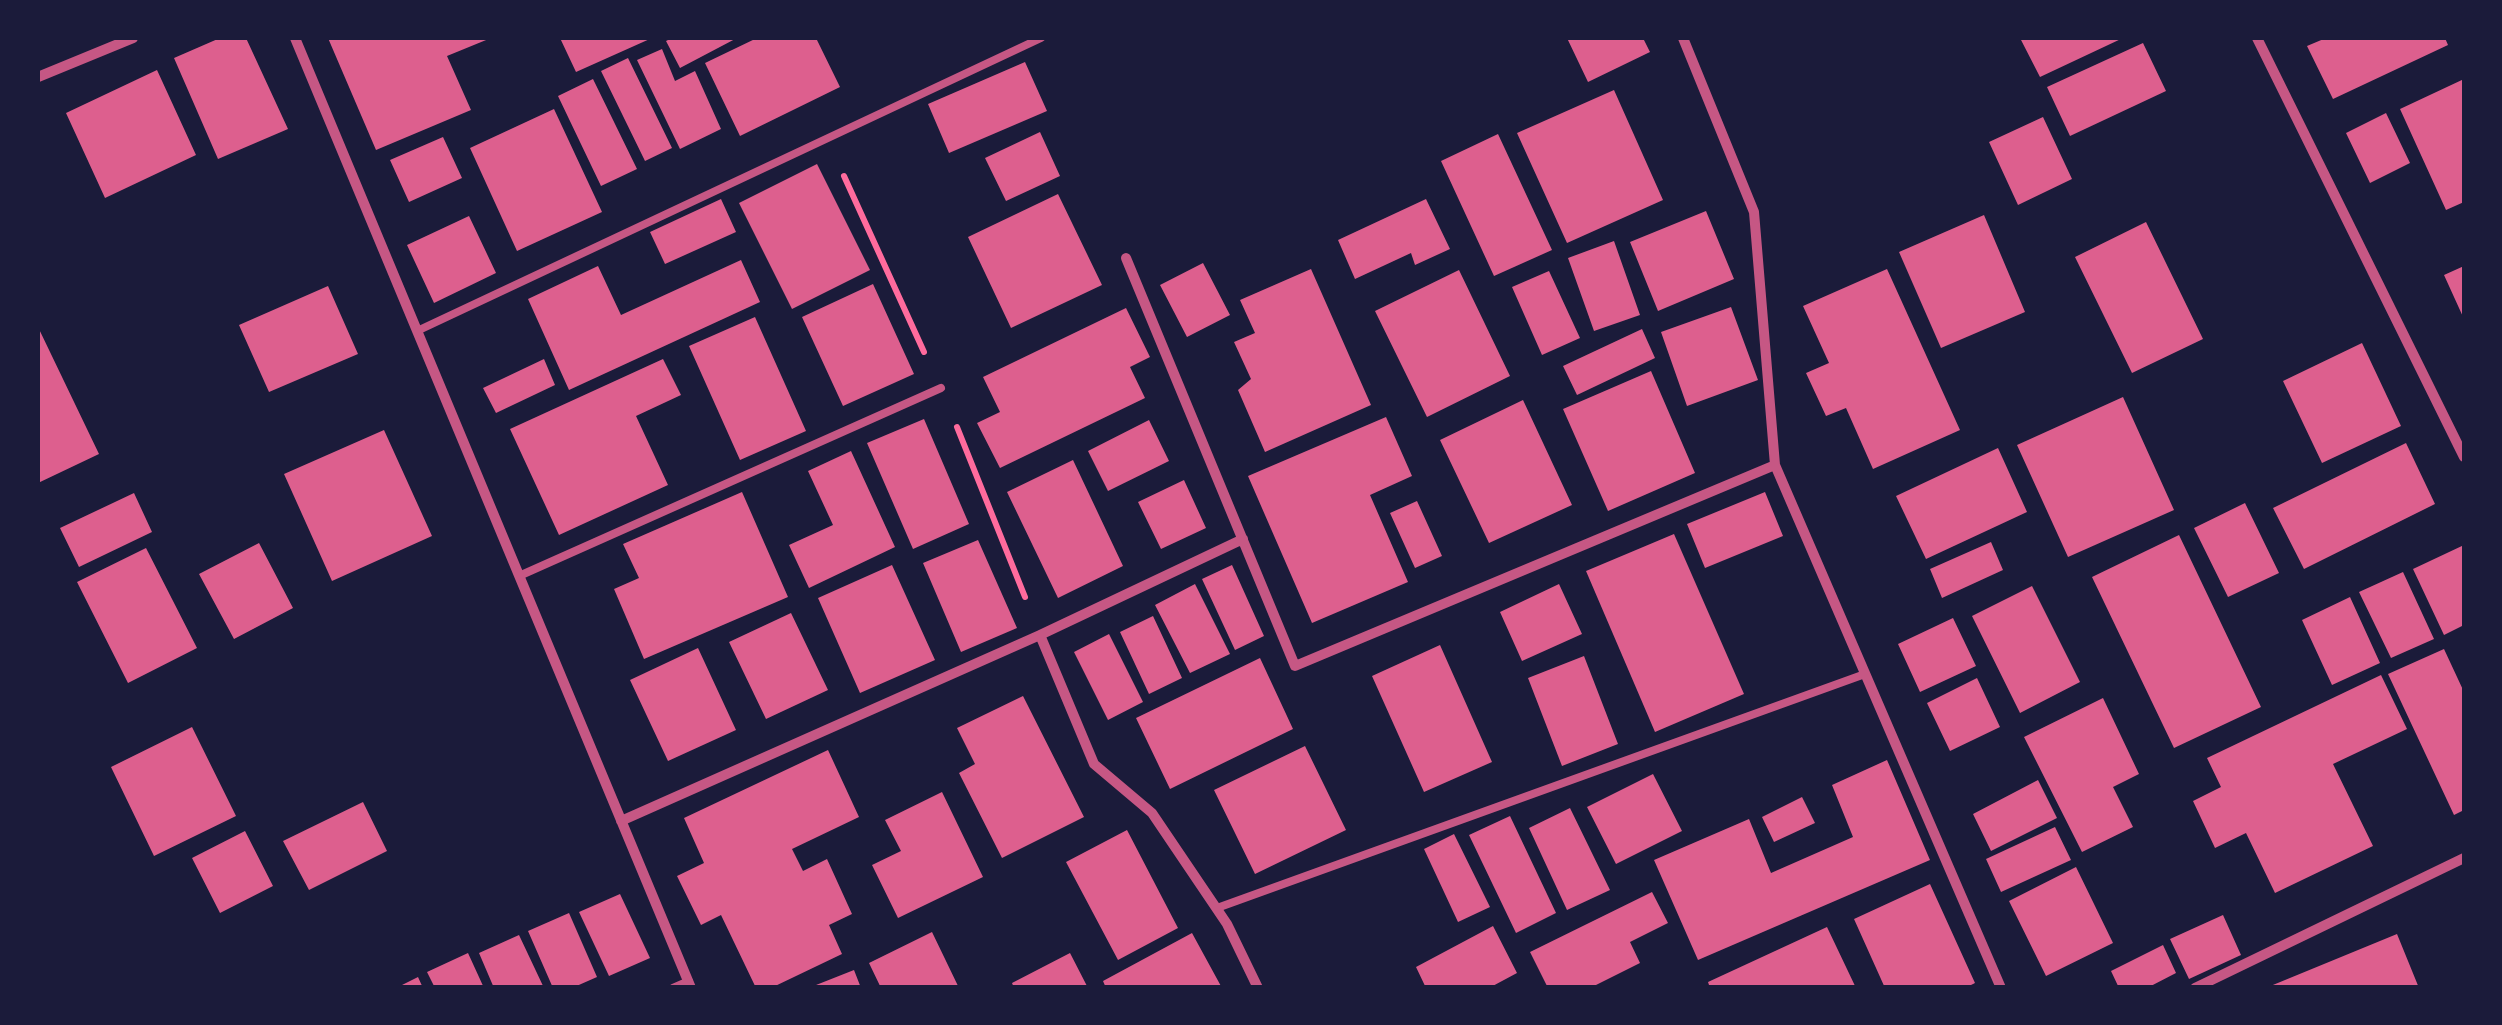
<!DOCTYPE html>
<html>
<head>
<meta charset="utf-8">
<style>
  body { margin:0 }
  #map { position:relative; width:2502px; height:1025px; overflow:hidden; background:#1b1b3a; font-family:Jost,sans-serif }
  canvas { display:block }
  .frame { position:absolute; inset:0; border:40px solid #1b1b3a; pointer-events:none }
</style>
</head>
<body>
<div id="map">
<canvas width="2502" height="1025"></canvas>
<div class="frame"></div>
</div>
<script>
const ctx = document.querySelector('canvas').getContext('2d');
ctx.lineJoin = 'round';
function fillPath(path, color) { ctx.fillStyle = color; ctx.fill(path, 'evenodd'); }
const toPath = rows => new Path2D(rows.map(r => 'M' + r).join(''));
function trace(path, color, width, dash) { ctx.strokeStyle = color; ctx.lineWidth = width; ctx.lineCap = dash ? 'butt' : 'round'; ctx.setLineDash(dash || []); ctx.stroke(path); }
fillPath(toPath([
  [220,38,246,38,288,129,218,159,174,58],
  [328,38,491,38,447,56,471,110,376,150],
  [560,38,652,38,576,72],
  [672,38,737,38,680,68,666,41],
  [757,38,816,38,840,87,740,136,705,63],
  [1567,38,1643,38,1650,52,1588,82],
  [2020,38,2123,38,2040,77],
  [2326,38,2445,38,2448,45,2333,99,2307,46],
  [2143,43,2166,91,2070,136,2047,87],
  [662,49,675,81,695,71,721,129,680,149,637,60],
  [628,58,672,148,645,161,601,71],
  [1025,62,1047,111,949,153,928,104],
  [157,70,196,155,105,198,66,113],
  [593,79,637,169,601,186,558,96],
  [2464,79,2464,202,2446,210,2400,109],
  [1614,90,1663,200,1567,243,1517,133],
  [554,109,602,212,517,251,470,148],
  [2386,113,2410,163,2370,183,2346,133],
  [2043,117,2072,179,2018,205,1989,142],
  [1040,132,1060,176,1006,201,985,158],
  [1498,134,1552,250,1494,276,1441,161],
  [443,137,462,178,409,202,390,160],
  [817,164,870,270,792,309,739,203],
  [1058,194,1102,285,1011,328,968,237],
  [721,199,736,232,665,264,650,232],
  [1426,199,1450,249,1415,265,1411,253,1355,279,1338,240],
  [1706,211,1734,279,1658,311,1630,242],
  [1984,215,2025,312,1941,348,1899,252],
  [469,216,496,273,434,303,407,245],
  [2146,222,2203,339,2132,373,2075,257],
  [1614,241,1640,315,1594,331,1568,258],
  [741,260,760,302,569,390,528,299,598,266,621,315],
  [1203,263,1230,315,1187,337,1160,285],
  [2464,266,2464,319,2444,275],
  [1311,269,1371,405,1265,452,1238,390,1251,379,1234,342,1255,333,1240,300],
  [1887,269,1960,430,1873,469,1846,408,1826,416,1806,373,1829,363,1803,306],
  [1459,270,1510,376,1427,417,1375,311],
  [1549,271,1580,338,1542,355,1512,287],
  [873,284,914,374,843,406,802,317],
  [328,286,358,354,269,392,239,325],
  [1731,307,1758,380,1687,406,1661,332],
  [1126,308,1150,357,1130,367,1145,398,1000,468,977,423,1000,412,983,377],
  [755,317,806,431,740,460,689,346],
  [38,327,99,454,38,483],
  [1642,329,1655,358,1577,395,1563,366],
  [2362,343,2401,426,2322,463,2283,381],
  [544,359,555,385,496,413,483,388],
  [663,359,681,395,636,416,668,485,559,535,510,429],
  [1651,371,1695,473,1608,511,1563,409],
  [2123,397,2174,510,2068,557,2017,445],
  [1523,400,1572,505,1489,543,1440,440],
  [1386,417,1412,476,1370,495,1408,582,1312,623,1248,476],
  [924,419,969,524,913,549,867,443],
  [1149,420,1169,461,1108,491,1088,451],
  [384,430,432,536,332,581,284,474],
  [2406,443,2435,504,2304,569,2273,508],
  [1998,448,2027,512,1926,559,1896,496],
  [851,451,895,547,809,588,789,545,833,525,808,471],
  [1073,460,1123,566,1058,598,1007,492],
  [1184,480,1206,528,1161,549,1138,502],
  [742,492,788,597,644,659,614,589,639,578,623,544],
  [1765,492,1783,536,1705,568,1687,524],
  [134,493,152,532,79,567,60,528],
  [1417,501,1442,556,1415,568,1390,513],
  [2245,503,2279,573,2228,597,2194,528],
  [1674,534,1744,694,1655,732,1586,571],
  [2179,535,2261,707,2174,748,2092,577],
  [978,540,1017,628,961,652,923,563],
  [1991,542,2003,570,1942,598,1930,569],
  [259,543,293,608,234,639,199,574],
  [2464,545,2464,625,2444,635,2413,569],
  [146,548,197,648,128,683,77,582],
  [892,565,935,660,860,693,818,598],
  [1232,565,1264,636,1235,650,1202,579],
  [2403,572,2434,639,2391,658,2359,592],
  [1195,584,1230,654,1190,673,1155,605],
  [1559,584,1582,634,1522,661,1500,612],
  [2032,586,2080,682,2020,713,1972,616],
  [2350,597,2380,663,2332,685,2302,620],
  [791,613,828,690,766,719,729,642],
  [1153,616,1182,678,1149,694,1120,632],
  [1953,618,1976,666,1920,692,1898,644],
  [1109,634,1143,702,1108,720,1074,652],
  [1440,645,1492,762,1424,792,1372,676],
  [698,648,736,730,668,761,630,680],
  [2444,649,2464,692,2464,810,2454,815,2388,674],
  [1584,656,1618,744,1562,766,1528,678],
  [1260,658,1293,729,1170,789,1136,718],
  [2381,675,2407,729,2333,764,2373,846,2275,893,2246,833,2215,848,2193,801,2221,787,2207,758],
  [1977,678,2000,727,1950,751,1927,703],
  [1023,696,1084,817,1002,858,959,773,975,764,957,728],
  [2103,698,2139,774,2113,787,2133,827,2082,852,2024,737],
  [192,727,236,816,154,856,111,767],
  [1305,746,1346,830,1255,874,1214,790],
  [828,750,859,817,792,849,803,871,827,859,852,914,829,925,842,954,771,988,756,988,721,915,701,925,677,876,704,863,684,818],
  [1887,760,1930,860,1698,960,1654,860,1749,819,1771,873,1853,837,1832,785],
  [1653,774,1682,831,1616,864,1587,807],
  [2038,780,2057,818,1991,851,1973,814],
  [942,792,983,877,898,918,872,865,901,851,885,820],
  [1802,797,1815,823,1774,842,1762,817],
  [363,802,387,851,309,890,283,841],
  [1570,808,1610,890,1567,910,1529,828],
  [1510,816,1556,913,1516,933,1469,835],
  [2055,827,2071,860,2001,892,1986,859],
  [1127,830,1178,928,1118,960,1066,862],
  [245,831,273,886,220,913,192,858],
  [1454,834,1490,907,1458,922,1424,849],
  [2076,867,2113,943,2046,976,2009,901],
  [1930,884,1975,983,1965,988,1885,988,1854,919],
  [1652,892,1668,923,1630,942,1640,963,1590,988,1548,988,1530,952],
  [620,894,650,958,609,976,579,912],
  [569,913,597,977,572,988,553,988,528,931],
  [2223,915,2241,955,2189,979,2170,939],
  [1493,926,1517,973,1489,988,1426,988,1416,967],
  [1827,927,1856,988,1710,988,1708,982],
  [932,932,959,988,881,988,869,963],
  [1192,933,1222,988,1106,988,1103,981],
  [2397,934,2419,988,2268,988,2268,987],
  [519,935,544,988,494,988,479,953],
  [2163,945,2176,973,2147,988,2119,988,2111,971],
  [468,953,484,988,435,988,427,972],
  [1070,953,1088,988,1014,988,1012,983],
  [854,970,861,988,811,988,811,987],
  [418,977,423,988,396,988]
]), '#dd5f8e');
trace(toPath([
  [844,176,924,352],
  [957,427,1025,597]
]), '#ff6b9d', 6);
trace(toPath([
  [417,331,1041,38],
  [519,576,941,388],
  [1217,908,1865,674],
  [673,988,689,981]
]), '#c65784', 8);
trace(toPath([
  [295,38,691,988],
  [1683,38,1754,212,1775,465,2001,988],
  [2257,38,2464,457],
  [38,77,133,38],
  [1126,258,1295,666,1775,465],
  [1040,635,1243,539],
  [621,821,1040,635,1094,764,1152,813,1227,924,1258,988],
  [2195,988,2464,858]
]), '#c65784', 10);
</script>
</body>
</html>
